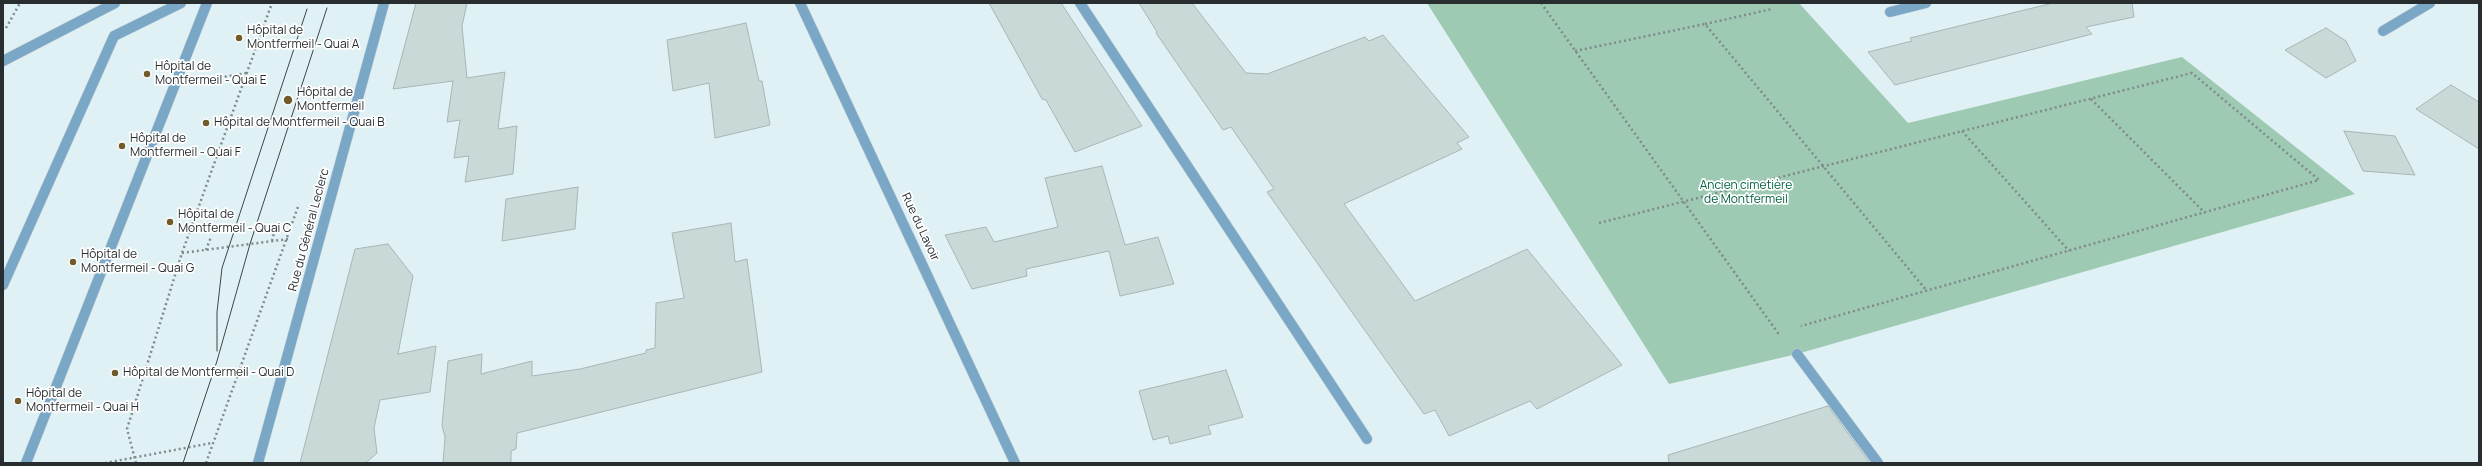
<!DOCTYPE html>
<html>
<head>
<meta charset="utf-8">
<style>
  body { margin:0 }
  #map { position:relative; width:2482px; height:466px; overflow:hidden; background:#e0f1f5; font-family:Manrope,sans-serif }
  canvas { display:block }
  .frame { position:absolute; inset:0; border:4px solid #282e30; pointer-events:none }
</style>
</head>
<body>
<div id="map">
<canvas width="2482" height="466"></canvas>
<div class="frame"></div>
</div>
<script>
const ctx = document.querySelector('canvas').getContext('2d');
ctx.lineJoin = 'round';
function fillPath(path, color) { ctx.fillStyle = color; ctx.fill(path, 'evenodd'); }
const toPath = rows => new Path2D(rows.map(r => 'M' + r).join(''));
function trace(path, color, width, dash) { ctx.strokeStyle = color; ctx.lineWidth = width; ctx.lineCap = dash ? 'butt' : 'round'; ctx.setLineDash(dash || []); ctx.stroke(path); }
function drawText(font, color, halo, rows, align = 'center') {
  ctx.font = font + ' Manrope,sans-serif'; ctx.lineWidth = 3.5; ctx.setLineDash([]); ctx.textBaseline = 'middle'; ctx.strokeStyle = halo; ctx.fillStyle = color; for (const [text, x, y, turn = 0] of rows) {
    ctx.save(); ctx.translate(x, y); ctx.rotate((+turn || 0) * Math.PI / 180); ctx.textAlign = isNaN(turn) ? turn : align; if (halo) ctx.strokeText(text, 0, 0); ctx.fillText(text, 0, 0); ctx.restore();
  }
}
fillPath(toPath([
  [1427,3,1799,3,1908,123,2182,57,2355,194,1797,354,1669,384]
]), '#9ec9b3');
const building = toPath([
  [416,3,467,3,462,26,467,78,505,72,498,129,517,126,513,174,465,182,469,156,454,158,460,120,447,122,453,81,393,89,416,3],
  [989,3,1061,3,1142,126,1075,152,1046,100,1042,99,989,3],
  [1139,3,1192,3,1246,73,1267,74,1365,37,1369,41,1383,35,1469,137,1457,143,1462,149,1344,204,1415,301,1527,249,1622,365,1537,409,1530,401,1449,436,1435,410,1424,414,1267,192,1274,189,1231,127,1223,130,1156,33,1157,32,1139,3],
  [2053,3,2132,3,2134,17,2086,27,2092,34,1895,85,1868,52,1912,41,1910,38,2053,3],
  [746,23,759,81,762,81,770,125,715,138,709,83,673,91,667,40,746,23],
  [2326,28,2346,41,2356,61,2326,78,2285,50,2326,28],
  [2451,85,2479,102,2479,149,2416,109,2451,85],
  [2344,131,2395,136,2415,175,2363,171,2344,131],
  [1102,166,1125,245,1158,237,1174,284,1120,296,1109,251,1026,269,1027,276,972,289,945,235,986,227,994,242,1058,227,1045,178,1102,166],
  [578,187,575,229,502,241,506,199,578,187],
  [731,223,735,262,747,259,762,372,517,433,516,449,511,451,511,463,443,463,445,437,442,426,448,361,482,354,481,374,532,361,532,376,580,369,646,353,646,350,655,348,656,303,684,298,672,233,731,223],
  [388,244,413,276,398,354,436,346,430,392,380,400,374,428,377,453,366,463,300,463,355,249,388,244],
  [1226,370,1243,417,1208,426,1211,434,1170,444,1168,436,1153,440,1139,391,1226,370],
  [1828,406,1870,463,1669,463,1668,455,1828,406]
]);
fillPath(building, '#c8d9d7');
trace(building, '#a6b6b4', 1);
const service = toPath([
  [1080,3,1367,439],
  [3,285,114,36,181,3],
  [1797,354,1878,463],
  [26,463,207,3]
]);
const minor = toPath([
  [800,3,1015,463],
  [1890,12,1926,3],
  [2383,31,2430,3],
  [3,61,115,3]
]);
const tertiary = toPath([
  [258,463,384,3]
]);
trace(service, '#bfced2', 11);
trace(minor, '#bfced2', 11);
trace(tertiary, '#bfced2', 11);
trace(toPath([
  [1541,3,1778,333,1781,332],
  [1705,24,1772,9],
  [6,28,20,3],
  [1575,51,1705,24,1927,291],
  [205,80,247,73],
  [2091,99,2205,213],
  [1962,131,2069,251],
  [1599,223,2192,73,2319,180,1801,326],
  [272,241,275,229],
  [206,250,211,237],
  [182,253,288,239],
  [105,463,212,443],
  [136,463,127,429,182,253,272,3],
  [206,463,299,204]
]), '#7f8a8d', 2.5, [2, 3]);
trace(service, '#7ba7c7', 10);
trace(minor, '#7ba7c7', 10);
trace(tertiary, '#7ba7c7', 10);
trace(toPath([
  [217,351,217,312,222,268,307,9],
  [183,463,217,361,250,244,327,8]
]), '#3d4547', 1);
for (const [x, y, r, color] of [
  [239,38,4,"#725b2b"],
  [147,74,4,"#725b2b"],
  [288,100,5,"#725b2b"],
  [206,123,4,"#725b2b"],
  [122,146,4,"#725b2b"],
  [170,222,4,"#725b2b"],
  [73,262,4,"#725b2b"],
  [115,373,4,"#725b2b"],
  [18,401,4,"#725b2b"]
]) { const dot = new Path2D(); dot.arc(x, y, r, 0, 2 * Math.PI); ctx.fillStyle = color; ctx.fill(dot); trace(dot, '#fff', 1.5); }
drawText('12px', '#282e30', '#fff', [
  ["Hôpital de",247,31],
  ["Montfermeil - Quai A",247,45],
  ["Hôpital de",155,67],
  ["Montfermeil - Quai E",155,81],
  ["Hôpital de",297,93],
  ["Montfermeil",297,107],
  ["Hôpital de Montfermeil - Quai B",214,123],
  ["Hôpital de",130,139],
  ["Montfermeil - Quai F",130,153],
  ["Hôpital de",178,215],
  ["Montfermeil - Quai C",178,229],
  ["Hôpital de",81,255],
  ["Montfermeil - Quai G",81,269],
  ["Hôpital de Montfermeil - Quai D",123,373],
  ["Hôpital de",26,394],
  ["Montfermeil - Quai H",26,408]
], 'left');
drawText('12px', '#036242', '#fff', [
  ["Ancien cimetière",1746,186],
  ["de Montfermeil",1746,200]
]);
drawText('12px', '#282e30', '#fff', [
  ["Rue du Lavoir",920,227,65],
  ["Rue du Général Leclerc",309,230,-75]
]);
</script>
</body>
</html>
